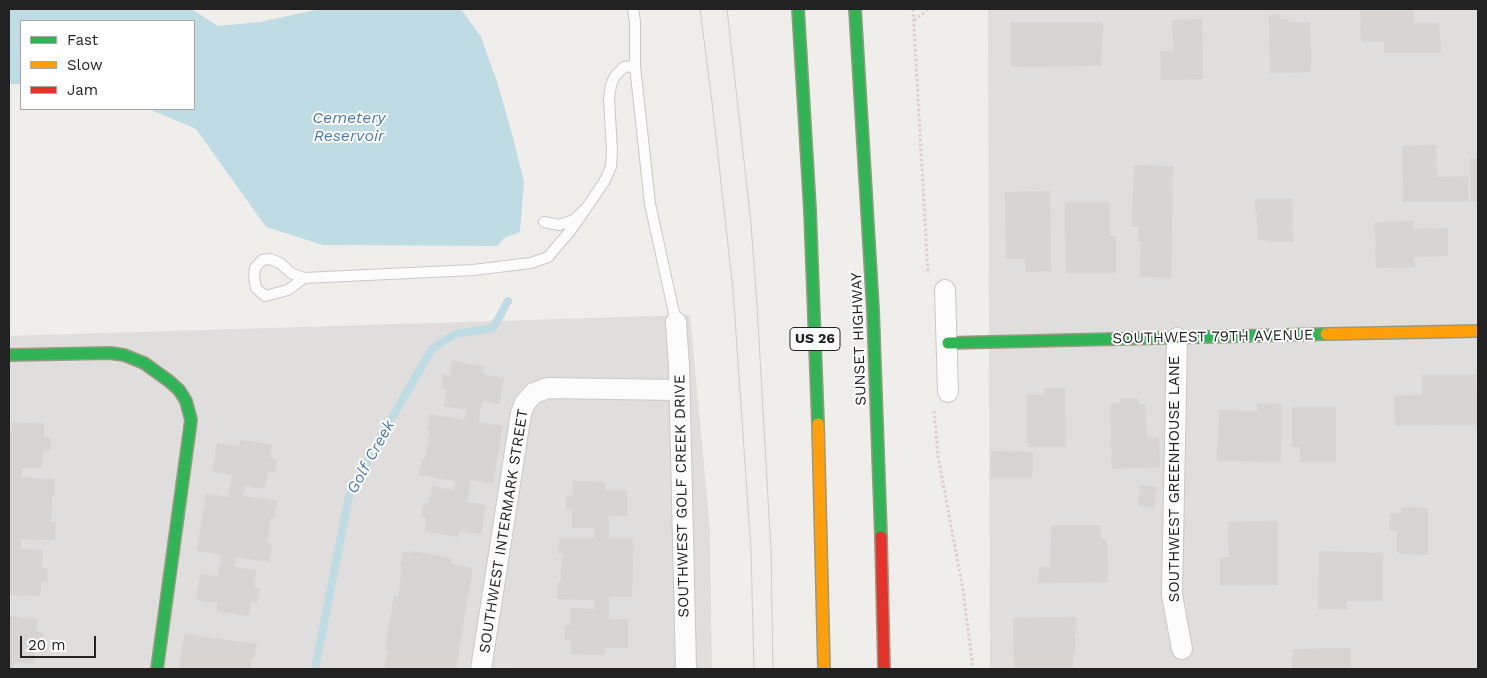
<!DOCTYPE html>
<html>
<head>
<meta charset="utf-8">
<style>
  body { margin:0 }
  #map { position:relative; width:1487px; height:678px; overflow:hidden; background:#f0eeeb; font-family:"Work Sans",sans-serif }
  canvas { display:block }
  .frame { position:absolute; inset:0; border:10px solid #222; pointer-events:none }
  .legend { position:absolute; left:20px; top:20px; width:175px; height:90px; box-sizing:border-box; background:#fff; border:1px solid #a7a7a7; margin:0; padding:6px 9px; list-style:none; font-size:15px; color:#222 }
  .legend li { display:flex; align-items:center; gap:10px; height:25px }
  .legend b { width:25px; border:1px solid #a7a7a7 }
  .scale { position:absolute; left:20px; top:636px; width:76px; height:22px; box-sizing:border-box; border:2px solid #222; border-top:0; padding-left:6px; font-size:15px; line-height:18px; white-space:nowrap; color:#222; -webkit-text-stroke:4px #fff; paint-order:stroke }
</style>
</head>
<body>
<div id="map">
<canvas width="1487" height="678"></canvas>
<div class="frame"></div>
<ul class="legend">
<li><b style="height:6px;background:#30b455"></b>Fast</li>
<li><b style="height:6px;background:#ff9f0a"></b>Slow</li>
<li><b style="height:6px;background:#e5322d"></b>Jam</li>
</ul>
<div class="scale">20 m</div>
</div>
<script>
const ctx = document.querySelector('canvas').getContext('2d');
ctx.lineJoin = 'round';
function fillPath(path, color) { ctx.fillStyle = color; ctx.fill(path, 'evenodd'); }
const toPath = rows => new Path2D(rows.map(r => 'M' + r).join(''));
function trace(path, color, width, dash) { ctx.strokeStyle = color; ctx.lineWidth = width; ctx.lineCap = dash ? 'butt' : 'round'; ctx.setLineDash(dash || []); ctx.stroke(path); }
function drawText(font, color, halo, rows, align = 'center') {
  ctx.font = font + ' "Work Sans",sans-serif'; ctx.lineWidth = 4; ctx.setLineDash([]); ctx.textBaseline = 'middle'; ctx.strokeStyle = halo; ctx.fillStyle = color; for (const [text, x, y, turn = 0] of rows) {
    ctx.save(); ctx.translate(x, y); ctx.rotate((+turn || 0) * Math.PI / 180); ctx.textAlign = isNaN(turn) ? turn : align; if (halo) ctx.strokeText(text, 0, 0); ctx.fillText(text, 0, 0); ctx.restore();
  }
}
fillPath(toPath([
  [988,9,1478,9,1478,669,990,669],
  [690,315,710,530,712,669,9,669,9,336]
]), '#dfdedc');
fillPath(toPath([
  [566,355,607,355,607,376,566,377],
  [609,355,650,355,650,375,609,375],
  [563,356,564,376,524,377,524,357],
  [558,411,635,411,635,426,558,426],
  [529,435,549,438,528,567,508,564],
  [151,502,170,505,163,554,145,551],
  [502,594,523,596,513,669,492,669]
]), '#e0dfde');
fillPath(toPath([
  [9,9,191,9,218,26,260,22,320,9,461,9,481,37,498,85,512,134,524,182,520,232,504,238,498,246,323,245,266,227,196,129,149,109,194,109,194,21,21,21,21,84,9,84]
]), '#bfdbe3');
trace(toPath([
  [315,669,349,496,383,433,432,349,455,334,493,328,508,301]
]), '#bfdbe3', 8);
fillPath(toPath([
  [1360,9,1414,9,1414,23,1439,23,1441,53,1384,53,1384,42,1361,42],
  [1269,15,1280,15,1280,19,1289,19,1289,22,1310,22,1311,72,1270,73],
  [1202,19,1203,79,1161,80,1160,51,1174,51,1172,20],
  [1011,22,1103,22,1101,66,1011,67],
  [1436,145,1437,177,1468,176,1469,202,1403,202,1402,146],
  [1478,158,1478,201,1471,202,1470,159],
  [1134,165,1173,166,1171,278,1140,277,1141,242,1138,242,1138,227,1132,227],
  [1050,191,1051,271,1025,272,1025,259,1006,259,1005,192],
  [1292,198,1293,242,1266,242,1266,240,1258,240,1257,213,1255,213,1255,199],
  [1065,202,1110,202,1110,236,1116,236,1116,273,1066,273],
  [1414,221,1414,229,1448,228,1448,256,1414,257,1415,267,1376,268,1375,222],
  [452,361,484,366,483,374,504,378,500,404,482,401,479,422,503,426,493,484,471,480,467,502,486,505,481,534,459,531,458,537,425,531,426,518,421,516,423,503,428,503,432,486,454,490,455,481,419,475,422,458,425,458,430,431,427,431,430,414,464,420,466,410,444,406,447,389,441,388,443,374,450,375],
  [1476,374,1476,391,1478,391,1478,425,1395,426,1394,396,1422,395,1422,375],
  [1044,388,1065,388,1066,447,1030,447,1029,443,1027,443,1027,394,1044,395],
  [1120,398,1137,398,1139,404,1145,404,1147,437,1159,437,1160,467,1112,469,1110,404,1120,403],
  [1257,403,1282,404,1281,462,1217,461,1219,410,1257,411],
  [1292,407,1336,407,1336,462,1300,462,1300,447,1292,447],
  [12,422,44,423,44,437,51,437,50,451,43,451,42,468,22,468,22,477,55,479,55,496,52,496,51,522,56,522,55,540,21,539,21,549,43,550,42,568,48,568,47,582,41,582,40,596,9,595,9,431,12,431],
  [240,440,272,444,270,458,277,460,275,473,268,472,265,489,245,486,243,496,277,501,274,518,271,517,267,543,272,544,269,562,236,557,234,567,256,570,254,588,260,589,257,603,251,602,249,616,217,611,218,603,196,600,200,574,218,576,221,555,197,551,206,493,228,497,232,475,212,472,217,443,239,446],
  [991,451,1033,452,1032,478,990,478],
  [573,481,605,482,605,490,627,490,627,516,609,516,609,538,633,538,632,597,609,597,609,619,628,619,628,648,605,648,605,655,571,654,571,641,565,640,565,626,570,625,571,608,594,609,594,600,557,599,558,582,561,582,562,554,558,554,559,538,594,538,594,528,572,528,572,509,566,510,566,496,573,495],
  [1140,485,1157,487,1154,508,1138,506],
  [1402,507,1428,508,1428,555,1399,554,1399,552,1397,552,1397,531,1389,531,1390,513,1401,513],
  [1278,521,1278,585,1220,586,1220,558,1229,557,1228,522],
  [1051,525,1100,525,1101,539,1107,539,1108,582,1039,583,1039,567,1050,567],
  [411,551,452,558,451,564,473,568,456,669,384,669,388,651,385,649,394,595,398,596,402,567,400,567,402,552,411,553],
  [1319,551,1383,553,1383,601,1347,601,1347,610,1318,609],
  [9,616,38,619,36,631,44,633,42,646,36,646,34,664,14,662,13,669,9,669],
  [1076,617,1077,633,1075,633,1075,655,1073,655,1073,667,1014,667,1013,618],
  [184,634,257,644,254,658,252,659,250,669,179,669],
  [1351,648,1351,669,1292,669,1293,649]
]), '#d7d4d2');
const lane = toPath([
  [633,9,635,22,635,66,650,204,676,322],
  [544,222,559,225,574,220,587,207,604,182,611,167,612,151,609,99,611,85,615,76,624,67,635,66],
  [304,278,288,290,265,296,256,288,254,277,255,268,262,260,270,259,280,263,291,273,304,278,473,270,531,263,548,257,571,230,587,207]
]);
const street = toPath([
  [945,290,948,392],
  [676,322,679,366,686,669],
  [1177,338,1172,595,1182,649],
  [481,669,521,413,525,403,534,393,548,388,679,390]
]);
const fast = toPath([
  [798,9,810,210,818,424],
  [855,9,873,310,881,537],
  [948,343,1326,334],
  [9,355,110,353,124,355,144,363,169,381,179,390,186,401,191,420,157,669]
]);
const slow = toPath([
  [1326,334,1478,331],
  [818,424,824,669]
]);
const jam = toPath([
  [881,537,884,669]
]);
trace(lane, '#c9c8c7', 12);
trace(street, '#c9c8c7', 22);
trace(fast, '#999a82', 14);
trace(slow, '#999a82', 14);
trace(jam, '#999a82', 14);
trace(toPath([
  [913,9,928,274],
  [914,20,924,13,927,9],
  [934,411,938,456,963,590,973,669]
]), '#dccecd', 3, [2.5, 2.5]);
trace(lane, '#fdfcfc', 10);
trace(street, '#fdfcfc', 20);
trace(fast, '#30b455', 11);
trace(slow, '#ff9f0a', 11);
trace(jam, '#e5322d', 11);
trace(toPath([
  [700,9,712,102,733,290,751,550,754,669],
  [727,9,751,224,757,306,771,550,773,669]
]), '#ccc', 1);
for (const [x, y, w] of [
  [815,339,50]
]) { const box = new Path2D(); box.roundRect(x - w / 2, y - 11.5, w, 23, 4); ctx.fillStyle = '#fff'; ctx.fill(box); trace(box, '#222', 1); }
drawText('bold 14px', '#222', null, [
  ["US 26",815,339]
]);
drawText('15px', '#222', '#fff', [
  ["SOUTHWEST 79TH AVENUE",1213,337,-1],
  ["SUNSET HIGHWAY",859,339,-92],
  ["SOUTHWEST GREENHOUSE LANE",1175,479,-90],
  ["SOUTHWEST GOLF CREEK DRIVE",682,496,-91],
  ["SOUTHWEST INTERMARK STREET",504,531,-81]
]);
drawText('italic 16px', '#4a7aab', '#fff', [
  ["Cemetery",349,118],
  ["Reservoir",349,136],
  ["Golf Creek",371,457,-61]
]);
</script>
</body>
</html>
